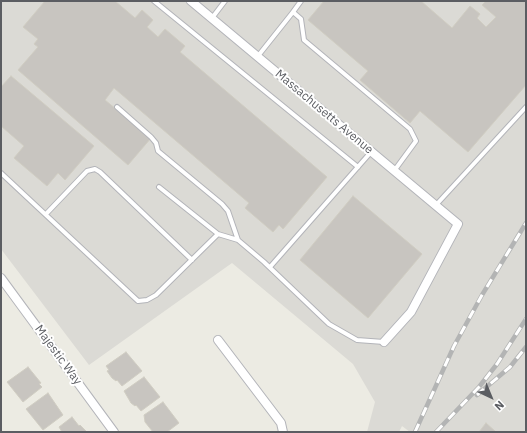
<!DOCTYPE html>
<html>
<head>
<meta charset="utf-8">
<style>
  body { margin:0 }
  #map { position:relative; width:527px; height:433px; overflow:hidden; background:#ecebe3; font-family:"IBM Plex Sans",sans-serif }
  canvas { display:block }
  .frame { position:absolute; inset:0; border:2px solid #5b5d62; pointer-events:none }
  .north { position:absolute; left:471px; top:377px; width:40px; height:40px; -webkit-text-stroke:3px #fff; paint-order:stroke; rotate:136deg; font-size:11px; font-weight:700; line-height:16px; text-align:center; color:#5b5d62 }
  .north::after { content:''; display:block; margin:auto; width:14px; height:18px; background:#5b5d62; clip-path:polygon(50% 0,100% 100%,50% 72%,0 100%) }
</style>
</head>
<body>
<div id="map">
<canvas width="527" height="433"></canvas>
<div class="frame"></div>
<div class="north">N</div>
</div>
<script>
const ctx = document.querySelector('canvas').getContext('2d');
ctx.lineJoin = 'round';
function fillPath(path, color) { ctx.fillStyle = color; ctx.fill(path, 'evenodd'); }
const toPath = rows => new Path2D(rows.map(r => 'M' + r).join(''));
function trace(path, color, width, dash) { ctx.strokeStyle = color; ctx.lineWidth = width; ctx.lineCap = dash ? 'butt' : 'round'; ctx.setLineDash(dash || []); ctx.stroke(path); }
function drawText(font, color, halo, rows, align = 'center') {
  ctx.font = font + ' "IBM Plex Sans",sans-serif'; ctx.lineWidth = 4; ctx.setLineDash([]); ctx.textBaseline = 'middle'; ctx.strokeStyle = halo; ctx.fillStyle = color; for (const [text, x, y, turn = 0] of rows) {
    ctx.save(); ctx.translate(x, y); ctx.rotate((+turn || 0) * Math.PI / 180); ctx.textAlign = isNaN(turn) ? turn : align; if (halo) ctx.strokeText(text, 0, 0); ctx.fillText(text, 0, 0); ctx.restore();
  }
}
fillPath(toPath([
  [1,1,526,1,526,432,410,432,402,426,399,432,367,432,375,402,353,364,232,263,89,365,1,249]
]), '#dbdad5');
const building = toPath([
  [45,1,115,1,135,18,142,10,153,20,147,27,158,37,165,29,185,46,180,52,327,177,283,229,279,225,273,232,245,208,249,203,114,88,105,100,151,138,128,165,18,70,38,47,34,44,38,39,23,27,45,1],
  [324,1,421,1,452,28,470,6,480,14,477,18,486,27,496,17,482,5,486,1,526,1,526,85,468,152,420,111,410,123,360,80,368,71,308,20,324,1],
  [11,76,94,146,65,180,58,173,47,186,14,158,24,146,1,126,1,87,11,76],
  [353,196,422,254,368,318,300,260,353,196],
  [126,352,142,371,122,386,117,380,116,381,112,378,107,371,109,370,106,366,126,352],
  [28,367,41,383,39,384,42,387,23,402,7,382,28,367],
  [144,377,160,397,141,411,136,405,135,406,131,403,124,391,144,377],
  [48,393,63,415,43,430,26,409,48,393],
  [163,402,179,423,167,432,153,432,145,422,144,415,163,402],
  [72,417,79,426,80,425,87,432,62,432,59,427,72,417],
  [486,423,496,432,479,432,486,423]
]);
fillPath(building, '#c8c5c0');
trace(building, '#d0cdc2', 1);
const service = toPath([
  [154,1,358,167],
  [293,12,301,1],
  [212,18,225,1],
  [258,56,293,12,301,19,304,40,410,129,416,141,394,171],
  [117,107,151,137,156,143,158,151,222,204,228,211,238,240],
  [1,173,138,301,147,300,156,295,218,234],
  [159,187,218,234,238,240,264,262,329,324,357,340,384,342],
  [436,205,526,107],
  [46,214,87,171,95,169,100,172,192,260],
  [270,267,371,152]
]);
const minor = toPath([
  [191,1,458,224,411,312,384,342],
  [1,278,114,432],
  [218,340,281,423,283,432]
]);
trace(service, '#b3b4b9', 6);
trace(minor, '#b3b4b9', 10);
trace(service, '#fff', 4);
trace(minor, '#fff', 8);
const rail = toPath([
  [477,395,510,367,526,347],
  [415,432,454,346,482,295,526,223],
  [436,432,479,387,497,364,526,319]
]);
trace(rail, '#b3b4b4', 4.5);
trace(rail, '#fff', 3, [9]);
drawText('12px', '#5b5d62', '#fff', [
  ["Massachusetts Avenue",324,112,40],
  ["Majestic Way",58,355,54]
]);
</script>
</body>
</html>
